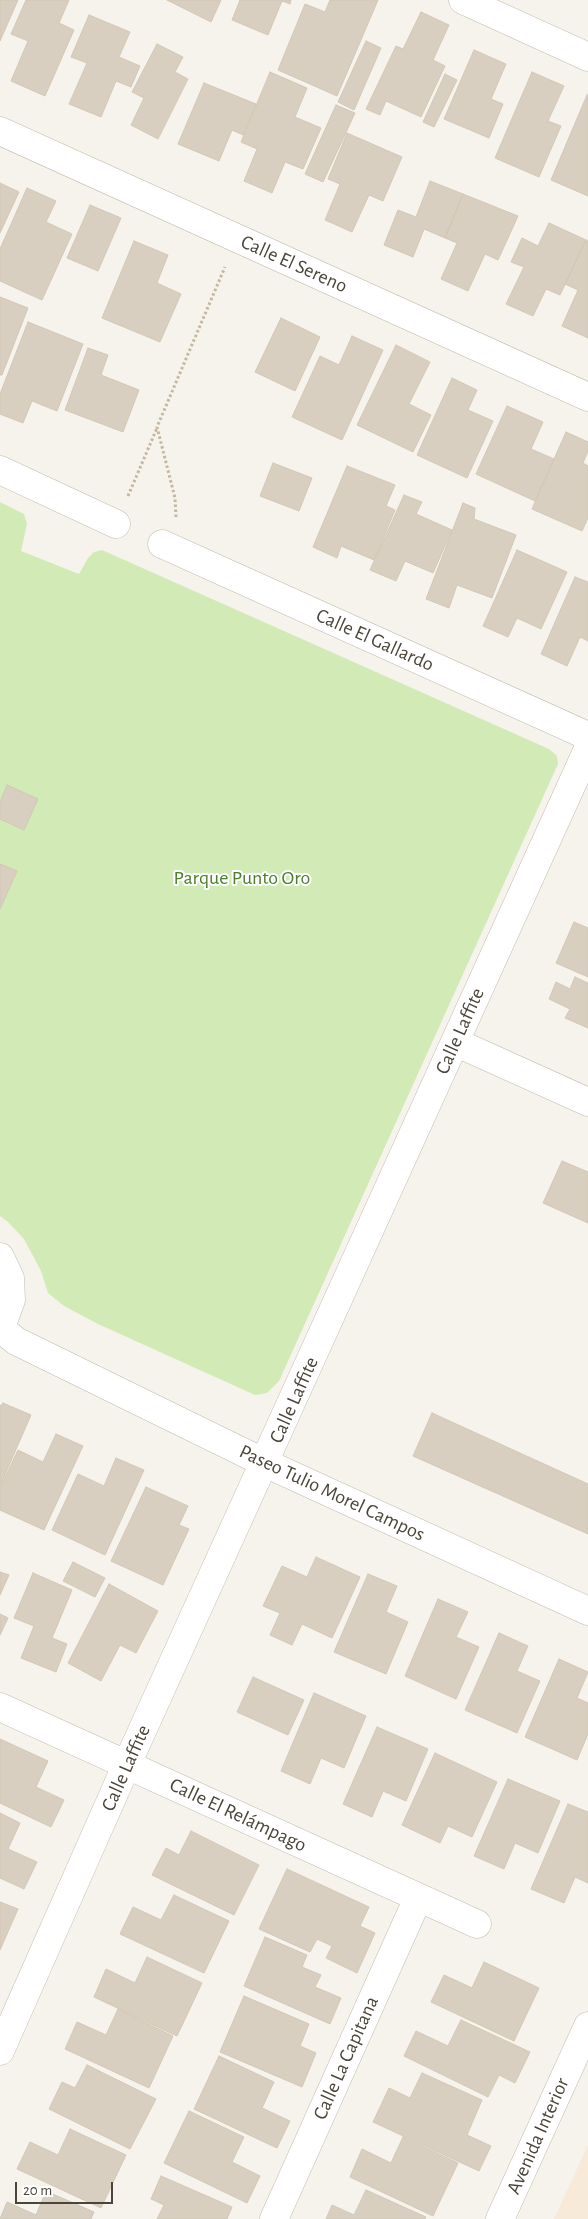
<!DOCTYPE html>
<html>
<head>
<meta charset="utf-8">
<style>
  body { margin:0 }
  #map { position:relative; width:588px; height:2219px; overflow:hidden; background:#f6f3ec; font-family:"Alegreya Sans",sans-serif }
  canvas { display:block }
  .scale { position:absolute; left:15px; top:2182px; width:98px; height:22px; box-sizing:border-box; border:2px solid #4b4439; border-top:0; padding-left:6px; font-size:15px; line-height:18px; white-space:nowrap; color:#4b4439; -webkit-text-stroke:4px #fff; paint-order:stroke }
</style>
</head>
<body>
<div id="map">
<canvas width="588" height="2219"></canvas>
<div class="scale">20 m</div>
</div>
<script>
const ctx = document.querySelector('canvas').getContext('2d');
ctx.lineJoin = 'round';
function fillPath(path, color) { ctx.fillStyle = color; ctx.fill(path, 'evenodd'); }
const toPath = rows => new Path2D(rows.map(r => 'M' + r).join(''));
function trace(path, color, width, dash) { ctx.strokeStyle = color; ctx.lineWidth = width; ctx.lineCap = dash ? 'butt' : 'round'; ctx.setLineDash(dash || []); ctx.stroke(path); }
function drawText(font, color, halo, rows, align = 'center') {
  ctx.font = font + ' "Alegreya Sans",sans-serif'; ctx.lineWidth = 4; ctx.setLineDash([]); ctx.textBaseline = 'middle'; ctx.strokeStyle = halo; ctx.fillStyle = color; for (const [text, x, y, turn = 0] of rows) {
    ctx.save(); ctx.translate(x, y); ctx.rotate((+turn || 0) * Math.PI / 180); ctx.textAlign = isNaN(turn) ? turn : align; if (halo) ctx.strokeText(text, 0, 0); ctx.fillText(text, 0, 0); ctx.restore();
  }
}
fillPath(toPath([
  [588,2145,588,2219,554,2219]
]), '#f7ead8');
fillPath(toPath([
  [0,502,24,514,27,524,21,551,79,574,88,558,94,552,102,550,549,749,557,756,558,764,279,1381,267,1393,255,1395,98,1324,64,1306,48,1293,41,1271,24,1239,8,1222,0,1216]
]), '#d2eab5');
const building = toPath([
  [0,0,18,0,0,41,0,0],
  [26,0,69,0,59,23,74,30,45,96,11,81,28,41,11,34,26,0],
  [167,0,221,0,211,22,167,0],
  [240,0,291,0,290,4,282,1,268,35,232,20,240,0],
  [330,0,378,0,337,96,278,70,305,4,325,12,330,0],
  [421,12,449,25,433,60,445,66,421,117,386,101,380,115,366,109,396,46,403,49,421,12],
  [89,15,130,32,119,57,140,66,131,87,116,81,101,117,69,104,87,63,71,57,89,15],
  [366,41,381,48,354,110,338,102,366,41],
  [157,44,183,57,175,72,188,79,158,139,131,125,144,98,132,92,157,44],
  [474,50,506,64,491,99,503,104,489,138,444,119,474,50],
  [270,72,307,88,295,117,321,128,303,169,285,162,272,193,244,181,257,149,241,142,270,72],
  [532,72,564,86,548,121,561,126,539,177,495,158,532,72],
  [445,74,457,80,434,127,423,122,445,74],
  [204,83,256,104,243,135,232,130,219,161,178,144,204,83],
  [587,95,588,95,588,196,551,180,587,95],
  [336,105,355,113,323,182,305,174,336,105],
  [347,133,402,157,383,201,369,195,352,232,325,220,340,184,328,179,347,133],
  [430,181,463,194,445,238,424,229,413,257,384,245,398,210,416,217,430,181],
  [0,183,19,192,0,233,0,183],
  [27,188,56,201,46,222,72,234,42,300,0,281,0,249,27,188],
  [463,194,518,216,498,260,485,254,468,291,441,279,457,243,445,238,463,194],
  [90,205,121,218,98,271,67,258,90,205],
  [549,223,586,240,560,295,546,289,533,316,506,304,524,267,511,262,522,238,538,246,549,223],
  [586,240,588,241,588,338,562,326,578,290,565,284,586,240],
  [134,241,168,255,157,283,181,294,160,342,102,318,134,241],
  [0,297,28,308,2,375,0,375,0,297],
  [281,318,320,337,295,391,255,372,281,318],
  [28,322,83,344,57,411,32,401,23,423,0,414,0,394,28,322],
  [352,336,383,350,342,440,292,417,320,356,339,365,352,336],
  [396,345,430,362,409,404,431,415,413,452,357,425,396,345],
  [88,348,108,355,101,375,139,390,123,432,65,410,88,348],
  [452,378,477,390,468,410,493,421,467,478,417,455,452,378],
  [507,406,543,422,531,449,554,459,535,501,476,474,507,406],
  [566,432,588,442,588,451,583,463,588,466,588,518,582,531,532,509,566,432],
  [273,463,312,478,299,511,260,496,273,463],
  [347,466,395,485,386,506,395,510,374,560,341,546,337,558,313,547,347,466],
  [404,495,422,502,416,514,452,530,433,573,405,561,396,581,370,570,404,495],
  [463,503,475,508,474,519,516,535,492,598,457,585,449,608,426,599,463,503],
  [517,550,567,572,541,629,517,618,508,637,483,626,517,550],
  [575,577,588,582,588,641,580,637,567,666,541,654,575,577],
  [7,785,38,799,24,830,0,819,0,802,7,785],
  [0,864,17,871,0,909,0,864],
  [574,922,588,928,588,977,556,963,574,922],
  [575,977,588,983,588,1028,565,1018,570,1009,549,999,556,982,570,989,575,977],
  [562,1161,588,1172,588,1223,543,1203,562,1161],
  [3,1403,31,1415,0,1486,0,1406,3,1403],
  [432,1413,588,1484,588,1534,413,1456,432,1413],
  [56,1434,83,1446,44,1530,0,1510,0,1488,18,1450,43,1462,56,1434],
  [116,1458,144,1470,105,1555,52,1530,78,1474,104,1486,116,1458],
  [146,1487,188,1506,179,1525,189,1529,163,1585,111,1561,146,1487],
  [316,1557,360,1577,332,1638,302,1624,292,1645,270,1635,280,1613,263,1606,282,1566,307,1577,316,1557],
  [73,1562,105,1578,95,1597,63,1581,73,1562],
  [0,1572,9,1575,0,1595,0,1572],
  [33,1573,72,1590,52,1638,67,1644,56,1672,21,1658,34,1626,14,1618,33,1573],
  [368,1574,397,1586,386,1612,408,1622,386,1674,334,1652,368,1574],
  [109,1584,158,1611,136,1653,120,1645,101,1681,68,1663,109,1584],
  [438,1599,468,1612,456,1637,479,1647,456,1699,405,1676,438,1599],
  [0,1614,8,1618,0,1635,0,1614],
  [499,1633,528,1646,517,1671,540,1681,517,1733,465,1710,499,1633],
  [559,1659,588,1672,577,1698,588,1703,588,1734,577,1760,525,1737,559,1659],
  [253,1677,304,1700,288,1735,237,1712,253,1677],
  [314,1693,366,1716,344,1768,321,1758,310,1784,281,1771,314,1693],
  [377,1727,428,1749,406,1801,383,1791,372,1817,343,1804,377,1727],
  [0,1739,48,1761,36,1787,64,1800,51,1827,0,1803,0,1739],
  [435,1753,497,1782,472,1837,448,1826,440,1843,402,1825,435,1753],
  [508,1779,560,1801,538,1853,515,1843,504,1869,474,1856,508,1779],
  [568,1804,588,1812,588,1883,575,1877,564,1903,531,1889,568,1804],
  [0,1813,20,1823,8,1849,37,1862,24,1889,0,1878,0,1813],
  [191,1831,259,1865,234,1915,152,1875,166,1848,179,1855,191,1831],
  [287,1869,369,1907,360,1926,375,1933,357,1973,326,1958,332,1946,317,1939,310,1952,259,1929,287,1869],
  [174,1895,229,1921,204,1973,120,1934,133,1907,161,1920,174,1895],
  [0,1902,18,1909,0,1950,0,1902],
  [265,1937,307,1955,302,1967,321,1975,315,1987,341,1998,330,2024,244,1986,265,1937],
  [147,1957,202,1983,177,2036,94,1997,106,1969,135,1983,147,1957],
  [484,1962,539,1988,514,2041,431,2002,444,1975,472,1988,484,1962],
  [244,1996,309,2024,300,2046,316,2053,302,2087,220,2052,244,1996],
  [118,2009,173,2036,149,2088,65,2049,77,2022,106,2035,118,2009],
  [461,2020,530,2052,515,2083,499,2075,488,2097,404,2056,416,2031,448,2046,461,2020],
  [219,2056,274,2082,262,2108,290,2121,277,2148,194,2109,219,2056],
  [87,2065,156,2099,130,2149,49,2109,62,2082,75,2088,87,2065],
  [422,2073,482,2100,467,2135,491,2146,479,2171,373,2122,389,2088,410,2098,422,2073],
  [189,2111,244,2137,232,2162,260,2176,247,2203,164,2163,189,2111],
  [70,2129,126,2155,101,2208,17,2169,30,2142,58,2155,70,2129],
  [403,2137,458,2163,433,2216,350,2177,362,2149,391,2163,403,2137],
  [161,2176,232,2207,227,2219,157,2219,164,2205,151,2199,161,2176],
  [366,2190,426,2217,425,2219,326,2219,332,2205,354,2215,366,2190],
  [46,2191,94,2212,91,2219,0,2219,7,2202,36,2215,46,2191]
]);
fillPath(building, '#d8cfc1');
trace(building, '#d3c7b4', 1);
const minor = toPath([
  [463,0,588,57],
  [0,131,588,397],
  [0,470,116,524],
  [162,544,588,736],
  [455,1042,588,1102],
  [0,1257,10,1278,11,1300,4,1319,0,1323],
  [0,1328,16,1341,265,1463,588,1611],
  [0,1707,477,1924],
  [0,2051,127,1764,588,749],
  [274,2219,418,1898]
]);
const tertiary = toPath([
  [500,2219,588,2026]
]);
trace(minor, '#c2bbae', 29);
trace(tertiary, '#c2bbae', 29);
trace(toPath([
  [128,496,157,428],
  [176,517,175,498,157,427,225,267]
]), '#c4b79f', 3, [2.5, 2.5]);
trace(minor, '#fff', 28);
trace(tertiary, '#fff', 28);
drawText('20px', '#4b4439', '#fff', [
  ["Calle El Sereno",294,264,24],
  ["Calle El Gallardo",375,640,24],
  ["Calle Laffite",460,1031,-66],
  ["Calle Laffite",294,1400,-66],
  ["Paseo Tulio Morel Campos",332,1493,25],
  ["Calle Laffite",126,1768,-66],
  ["Calle El Relámpago",238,1815,25],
  ["Calle La Capitana",346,2058,-66],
  ["Avenida Interior",538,2136,-66]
]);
drawText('20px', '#4a7f2a', '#fff', [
  ["Parque Punto Oro",242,878]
]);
</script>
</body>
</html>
